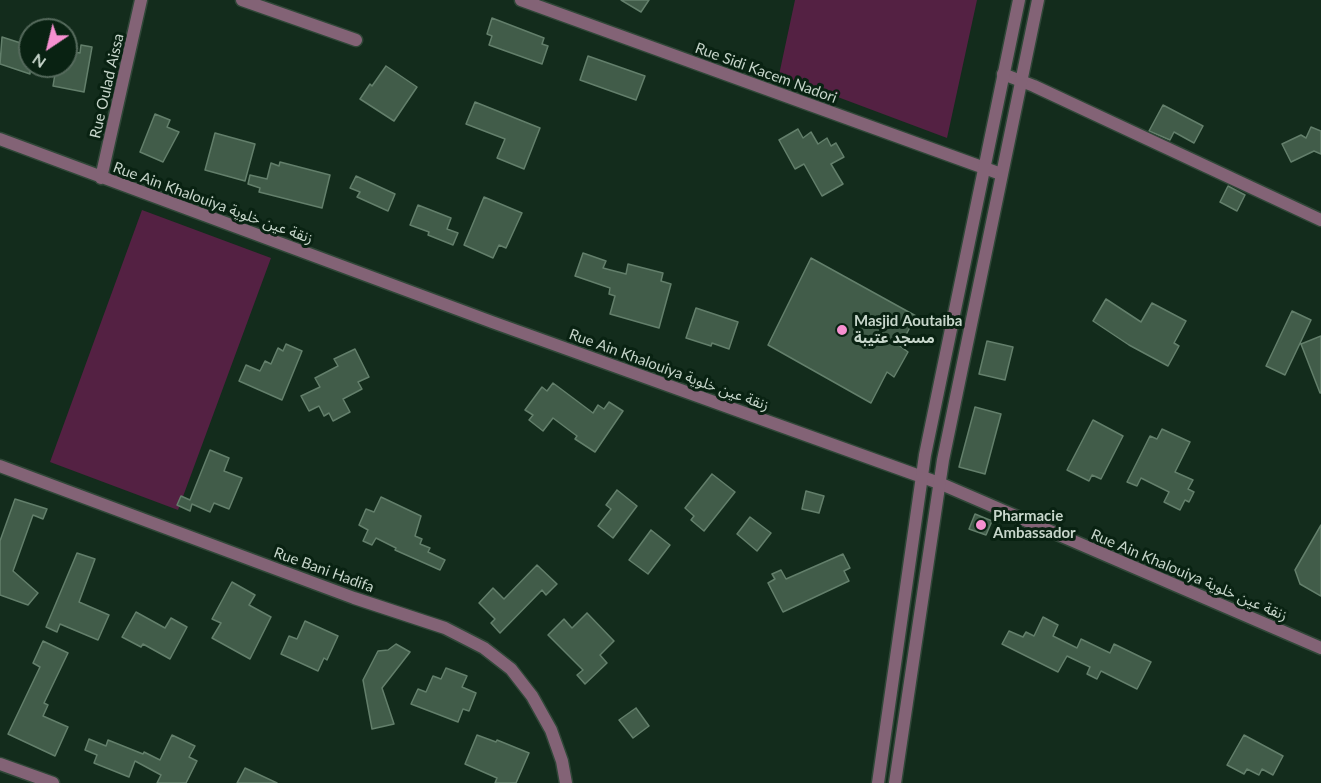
<!DOCTYPE html>
<html>
<head>
<meta charset="utf-8">
<style>
  body { margin:0 }
  #map { position:relative; width:1321px; height:783px; overflow:hidden; background:#132c1c; font-family:Lato,sans-serif }
  canvas { display:block }
  .north { position:absolute; left:18px; top:18px; width:60px; height:60px; box-sizing:border-box; background:#092212; border:2px solid #556a5c; border-radius:50%; rotate:215deg; font-size:16px; font-weight:700; line-height:24px; text-align:center; color:#c7d6cb }
  .north::after { content:''; display:block; margin:auto; width:21px; height:27px; background:#f690d0; clip-path:polygon(50% 0,100% 100%,50% 72%,0 100%) }
</style>
</head>
<body>
<div id="map">
<canvas width="1321" height="783"></canvas>
<div class="north">N</div>
</div>
<script>
const ctx = document.querySelector('canvas').getContext('2d');
ctx.lineJoin = 'round';
function fillPath(path, color) { ctx.fillStyle = color; ctx.fill(path, 'evenodd'); }
const toPath = rows => new Path2D(rows.map(r => 'M' + r).join(''));
function trace(path, color, width, dash) { ctx.strokeStyle = color; ctx.lineWidth = width; ctx.lineCap = dash ? 'butt' : 'round'; ctx.setLineDash(dash || []); ctx.stroke(path); }
function drawText(font, color, halo, rows, align = 'center') {
  ctx.font = font + ' Lato,"Noto Sans Arabic",sans-serif'; ctx.lineWidth = 6; ctx.setLineDash([]); ctx.textBaseline = 'middle'; ctx.strokeStyle = halo; ctx.fillStyle = color; for (const [text, x, y, turn = 0] of rows) {
    ctx.save(); ctx.translate(x, y); ctx.rotate((+turn || 0) * Math.PI / 180); ctx.textAlign = isNaN(turn) ? turn : align; if (halo) ctx.strokeText(text, 0, 0); ctx.fillText(text, 0, 0); ctx.restore();
  }
}
fillPath(toPath([
  [795,0,977,0,947,138,779,75],
  [142,210,271,258,178,510,50,462]
]), '#542143');
const building = toPath([
  [621,0,649,0,641,12,621,0],
  [492,18,544,38,542,44,548,46,542,64,489,45,492,36,487,34,492,18],
  [2,37,30,46,30,74,0,64,2,37],
  [81,45,92,47,84,92,53,86,56,68,64,70,66,66,67,51,80,53,81,45],
  [588,56,645,76,636,100,580,80,588,56],
  [386,66,417,87,394,121,360,99,370,84,372,86,386,66],
  [475,102,540,128,524,169,497,158,505,139,466,124,475,102],
  [1163,105,1203,126,1194,143,1174,132,1170,140,1149,131,1163,105],
  [155,114,170,120,167,127,179,132,163,162,140,152,155,114],
  [1311,127,1321,131,1321,154,1314,151,1291,162,1282,144,1301,135,1306,138,1311,127],
  [798,129,803,138,811,132,818,144,827,138,831,146,836,143,844,157,831,164,843,184,822,196,804,164,795,169,779,140,798,129],
  [215,133,255,144,245,181,205,170,215,133],
  [280,162,330,175,322,208,259,192,260,188,248,184,250,175,267,179,271,163,279,166,280,162],
  [356,176,395,194,388,211,357,197,360,192,350,188,356,176],
  [1228,186,1245,195,1237,211,1220,202,1228,186],
  [484,197,522,213,506,248,499,245,493,258,464,245,484,197],
  [418,205,451,218,447,229,458,233,453,245,428,235,429,232,410,225,418,205],
  [583,253,606,261,603,268,626,274,628,264,663,273,661,281,671,284,659,328,610,314,615,296,609,294,610,288,575,276,583,253],
  [811,258,916,316,900,346,908,352,894,377,887,372,871,403,768,345,811,258],
  [1106,299,1141,322,1152,303,1186,321,1174,343,1179,346,1168,366,1129,345,1093,321,1106,299],
  [696,308,738,322,729,349,712,343,711,346,686,338,696,308],
  [1292,311,1311,320,1285,375,1266,366,1292,311],
  [1321,336,1321,393,1320,393,1301,344,1321,336],
  [987,341,1013,347,1005,380,979,374,987,341],
  [286,344,302,351,282,400,239,381,246,365,260,371,265,361,271,364,278,348,283,351,286,344],
  [355,349,369,377,358,382,362,389,343,399,350,412,333,421,329,413,324,416,319,406,309,411,301,396,320,387,315,378,338,366,334,359,355,349],
  [553,383,593,413,598,405,604,409,609,402,623,411,595,452,575,439,577,436,553,418,543,431,529,420,533,415,525,410,542,387,547,391,553,383],
  [975,407,1001,414,985,474,959,467,975,407],
  [1093,420,1123,436,1101,479,1092,475,1089,481,1067,470,1093,420],
  [1162,429,1190,442,1175,472,1193,480,1188,489,1194,492,1189,502,1185,500,1180,510,1164,502,1169,492,1141,478,1137,486,1127,482,1150,436,1157,439,1162,429],
  [210,450,229,458,224,471,242,478,229,509,214,503,210,512,192,504,190,511,177,505,181,496,190,500,210,450],
  [712,474,735,492,704,531,691,520,694,516,685,508,712,474],
  [617,490,637,506,613,538,598,526,611,509,606,505,617,490],
  [806,491,824,496,819,513,802,509,806,491],
  [381,497,421,516,415,536,422,539,420,544,430,548,428,552,445,560,440,570,395,550,396,548,376,538,372,545,363,541,368,530,359,525,366,509,374,512,381,497],
  [15,499,47,509,43,519,33,515,13,571,38,593,28,605,0,595,0,541,15,499],
  [975,514,992,521,986,535,969,529,975,514],
  [750,517,771,533,757,551,737,534,750,517],
  [1321,525,1321,596,1300,584,1295,570,1321,525],
  [651,530,670,545,648,574,629,560,651,530],
  [77,553,95,559,79,602,109,615,98,640,60,624,57,632,46,627,77,553],
  [843,554,850,568,844,571,849,581,783,612,768,583,775,579,772,574,781,570,786,579,843,554],
  [537,565,557,584,546,595,542,590,500,633,491,623,495,619,479,603,493,588,504,599,537,565],
  [232,582,255,595,249,605,271,617,250,659,212,638,221,623,212,619,232,582],
  [136,612,165,628,171,618,187,627,170,659,143,644,141,647,122,637,136,612],
  [587,613,614,641,600,655,607,663,585,684,577,675,583,670,548,635,564,619,572,628,587,613],
  [1043,617,1058,625,1053,636,1077,648,1081,639,1110,653,1114,644,1151,662,1137,689,1101,671,1097,679,1087,674,1090,667,1067,656,1058,672,1002,644,1009,631,1023,637,1026,632,1034,636,1043,617],
  [305,621,338,636,327,660,324,658,318,671,281,654,289,636,297,639,305,621],
  [43,641,68,653,44,703,48,705,43,716,68,727,55,756,8,734,40,667,33,663,43,641],
  [396,644,410,652,382,688,394,724,372,729,363,680,378,651,388,650,396,644],
  [446,668,467,676,462,687,476,693,469,711,463,709,458,722,411,704,418,689,426,692,433,676,441,679,446,668],
  [636,708,649,726,633,738,619,720,636,708],
  [172,735,195,746,189,757,197,761,186,783,157,783,161,775,135,761,129,777,94,763,97,755,85,750,89,739,106,746,108,740,143,754,144,752,160,760,172,735],
  [477,735,496,742,497,740,529,753,516,783,495,783,497,778,465,764,477,735],
  [1244,735,1283,756,1273,775,1262,769,1259,775,1247,769,1244,774,1227,765,1244,735],
  [245,768,277,783,237,783,245,768]
]);
fillPath(building, '#415c49');
trace(building, '#637f6b', 1.5);
const minor = toPath([
  [242,0,356,40],
  [521,0,1001,174],
  [1003,74,1034,86,1321,220],
  [0,139,492,322,939,483,1321,648],
  [101,178,141,0],
  [0,466,354,598,445,628,484,648,511,669,532,696,551,730,562,761,566,783],
  [0,764,53,783]
]);
const tertiary = toPath([
  [878,783,925,455,1019,0],
  [895,783,943,460,1038,0]
]);
trace(minor, '#304738', 15);
trace(tertiary, '#304738', 15);
trace(minor, '#836376', 12);
trace(tertiary, '#836376', 12);
for (const [x, y, r, color] of [
  [842,330,6,"#f690d0"],
  [981,525,6,"#f690d0"]
]) { const dot = new Path2D(); dot.arc(x, y, r, 0, 2 * Math.PI); ctx.fillStyle = color; ctx.fill(dot); trace(dot, '#092212', 2); }
drawText('15px', '#c7d6cb', '#092212', [
  ["Rue Sidi Kacem Nadori",766,73,20],
  ["Rue Oulad Aissa",107,86,-77],
  ["Rue Ain Khalouiya زنقة عين خلوية",213,203,20],
  ["Rue Ain Khalouiya زنقة عين خلوية",669,370,20],
  ["Rue Bani Hadifa",324,570,20],
  ["Rue Ain Khalouiya زنقة عين خلوية",1189,575,23]
]);
drawText('bold 15px', '#c7d6cb', '#092212', [
  ["Masjid Aoutaiba",854,321],
  ["مسجد عتيبة",854,338],
  ["Pharmacie",993,516],
  ["Ambassador",993,533]
], 'left');
</script>
</body>
</html>
